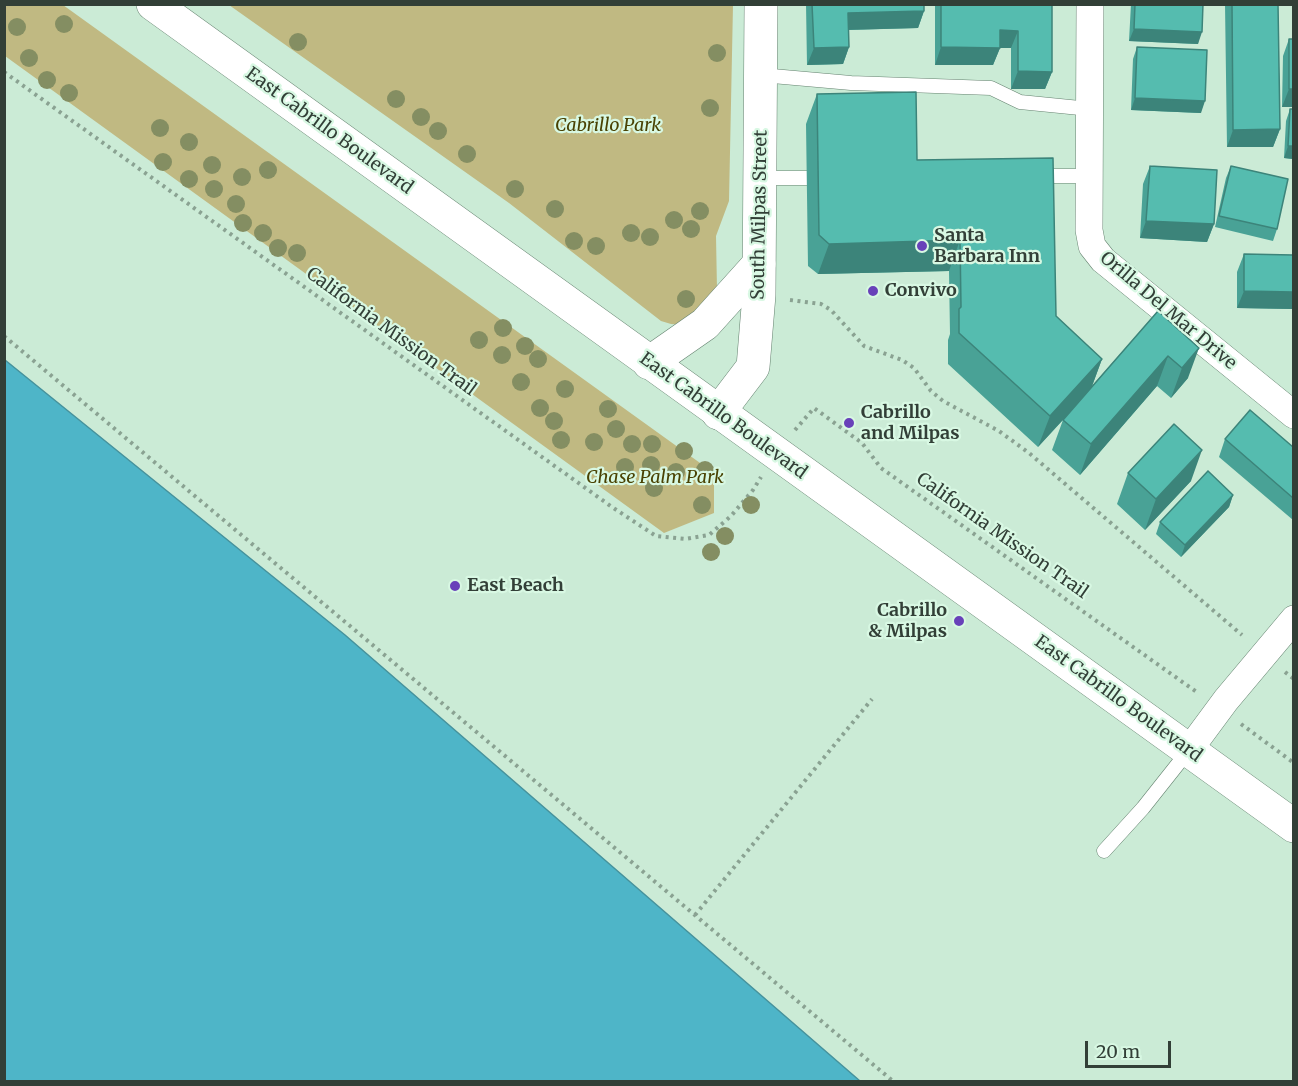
<!DOCTYPE html>
<html>
<head>
<meta charset="utf-8">
<style>
  body { margin:0 }
  #map { position:relative; width:1298px; height:1086px; overflow:hidden; background:#cbebd6; font-family:Merriweather,serif }
  canvas { display:block }
  .frame { position:absolute; inset:0; border:6px solid #323f37; pointer-events:none }
  .scale { position:absolute; left:1085px; top:1041px; width:86px; height:27px; box-sizing:border-box; border:3px solid #323f37; border-top:0; padding-left:8px; font-size:18px; line-height:21px; white-space:nowrap; color:#323f37; -webkit-text-stroke:4px #d8f8e3; paint-order:stroke }
</style>
</head>
<body>
<div id="map">
<canvas width="1298" height="1086"></canvas>
<div class="frame"></div>
<div class="scale">20 m</div>
</div>
<script>
const ctx = document.querySelector('canvas').getContext('2d');
ctx.lineJoin = 'round';
function fillPath(path, color) { ctx.fillStyle = color; ctx.fill(path, 'evenodd'); }
const toPath = rows => new Path2D(rows.map(r => 'M' + r).join(''));
function trace(path, color, width, dash) { ctx.strokeStyle = color; ctx.lineWidth = width; ctx.lineCap = dash ? 'butt' : 'round'; ctx.setLineDash(dash || []); ctx.stroke(path); }
function drawText(font, color, halo, rows, align = 'center') {
  ctx.font = font + ' Merriweather,serif'; ctx.lineWidth = 4.5; ctx.setLineDash([]); ctx.textBaseline = 'middle'; ctx.strokeStyle = halo; ctx.fillStyle = color; for (const [text, x, y, turn = 0] of rows) {
    ctx.save(); ctx.translate(x, y); ctx.rotate((+turn || 0) * Math.PI / 180); ctx.textAlign = isNaN(turn) ? turn : align; if (halo) ctx.strokeText(text, 0, 0); ctx.fillText(text, 0, 0); ctx.restore();
  }
}
fillPath(toPath([
  [5,4,63,5,714,473,714,513,664,533,5,56],
  [229,5,733,5,729,201,716,236,717,290,683,325,671,324,661,321,509,203]
]), '#c0b982');
const water = toPath([
  [5,360,345,635,860,1081,5,1081,5,360]
]);
fillPath(water, '#4eb5c8');
trace(water, '#46929c', 1.5);
const service = toPath([
  [761,75,851,83,991,88,1020,102,1090,109],
  [1034,176,1089,176],
  [761,178,807,178],
  [1104,851,1143,808,1189,750]
]);
const minor = toPath([
  [1090,4,1089,230,1092,246,1103,260,1294,415],
  [1189,750,1226,700,1294,619]
]);
const secondary = toPath([
  [718,413,753,367,759,295,761,4]
]);
const primary = toPath([
  [153,4,1294,826],
  [649,363,705,324,759,264]
]);
trace(service, '#64826f', 15);
trace(minor, '#64826f', 28);
trace(secondary, '#64826f', 34);
trace(primary, '#64826f', 34);
trace(toPath([
  [4,72,612,507,656,536,685,539,709,535,731,516,753,490,761,477],
  [790,300,821,304,831,310,864,346,902,360,914,368,931,391,943,401,999,431,1029,453,1242,635],
  [4,336,894,1082],
  [795,430,814,408,862,443,881,468,1198,693],
  [1285,672,1294,679],
  [1241,724,1294,763],
  [695,915,872,699]
]), '#8aa292', 4, [3, 4.5]);
trace(service, '#fff', 14);
trace(minor, '#fff', 27);
trace(secondary, '#fff', 33);
trace(primary, '#fff', 33);
ctx.fillStyle = '#848e62';
for (const [x, y] of [
  [64,24],
  [17,27],
  [298,42],
  [717,53],
  [29,58],
  [47,80],
  [69,93],
  [396,99],
  [710,108],
  [421,117],
  [160,128],
  [438,131],
  [189,142],
  [467,154],
  [163,162],
  [212,165],
  [268,170],
  [242,177],
  [189,179],
  [214,189],
  [515,189],
  [236,204],
  [555,209],
  [700,211],
  [674,220],
  [243,223],
  [691,229],
  [263,233],
  [631,233],
  [650,237],
  [574,241],
  [596,246],
  [278,248],
  [297,253],
  [686,299],
  [503,328],
  [479,340],
  [525,346],
  [502,355],
  [538,359],
  [521,382],
  [565,389],
  [540,408],
  [608,409],
  [554,421],
  [616,429],
  [561,440],
  [594,442],
  [632,444],
  [652,444],
  [684,451],
  [651,465],
  [625,467],
  [705,470],
  [676,472],
  [654,488],
  [702,505],
  [751,505],
  [725,536],
  [711,552]
]) { ctx.beginPath(); ctx.arc(x, y, 9, 0, 2 * Math.PI); ctx.fill(); }
fillPath(toPath([
  [806,4,924,4,924,11,918,28,849,30,849,47,843,64,807,65],
  [935,4,1052,4,1052,72,1045,89,1011,89,1011,48,1000,48,993,65,935,65],
  [1131,4,1203,4,1198,44,1129,41],
  [1225,4,1278,4,1280,129,1273,147,1227,147],
  [1292,4,1293,4,1293,107,1282,107,1283,56,1289,39,1293,39],
  [1137,47,1201,113,1131,110,1133,59],
  [817,94,917,160,1056,316,1102,359,1092,386,1158,311,1188,378,1171,398,1157,386,1080,475,1052,450,1063,420,1038,447,948,364,948,340,950,334,949,271,818,274,808,266,806,124],
  [1290,109,1293,159,1284,158,1286,121],
  [1150,166,1214,224,1207,242,1140,238,1143,184],
  [1231,166,1277,229,1273,241,1215,227,1226,178],
  [1244,254,1293,255,1293,309,1237,308,1237,272],
  [1225,439,1293,447,1293,520,1219,457],
  [1128,473,1191,481,1145,530,1117,504],
  [1233,495,1229,507,1181,557,1156,534,1160,522]
]), '#49a296');
fillPath(toPath([
  [924,11,918,28,842,30,848,13],
  [1134,29,1202,32,1198,44,1129,41],
  [1000,30,1018,31,1011,48,993,48],
  [849,47,843,64,807,65,814,48],
  [941,47,1000,48,993,65,935,65],
  [1018,71,1052,72,1045,89,1011,89],
  [1289,89,1293,89,1293,107,1282,107],
  [1135,98,1205,101,1201,113,1131,110],
  [1280,129,1273,147,1227,147,1233,130],
  [1288,146,1293,146,1293,159,1284,158],
  [1146,221,1214,224,1207,242,1140,238],
  [960,240,949,271,818,274,829,244],
  [1244,291,1293,292,1293,309,1237,308],
  [1199,348,1188,378,1171,398,1182,368],
  [1168,356,1157,386,1080,475,1091,444],
  [1102,359,1091,389,1038,447,1050,416],
  [1202,450,1191,481,1145,530,1156,499],
  [1233,495,1229,507,1181,557,1185,545]
]), '#3c847a');
const building = toPath([
  [812,4,924,4,924,11,848,13,849,47,814,48,812,4],
  [941,4,1052,4,1052,72,1018,71,1018,31,1000,30,1000,48,941,47,941,4],
  [1135,4,1203,4,1202,32,1134,29,1135,4],
  [1232,4,1278,4,1280,129,1233,130,1232,4],
  [1289,39,1293,39,1293,89,1289,89,1289,39],
  [1137,47,1207,50,1205,101,1135,98,1137,47],
  [916,92,917,160,1053,158,1056,316,1102,359,1050,416,959,333,959,309,961,307,960,240,829,244,819,235,817,94,916,92],
  [1290,109,1293,109,1293,146,1288,146,1290,109],
  [1150,166,1217,170,1214,224,1146,221,1150,166],
  [1231,166,1288,179,1277,229,1219,216,1231,166],
  [1244,254,1293,255,1293,292,1244,291,1244,254],
  [1158,311,1199,348,1182,368,1168,356,1091,444,1063,420,1158,311],
  [1250,410,1293,447,1293,498,1225,439,1250,410],
  [1174,424,1202,450,1156,499,1128,473,1174,424],
  [1208,471,1233,495,1185,545,1160,522,1208,471]
]);
fillPath(building, '#55bcaf');
trace(building, '#3c847a', 1.5);
for (const [x, y, r, color] of [
  [922,246,6,"#6841b9"],
  [873,291,6,"#6841b9"],
  [849,423,6,"#6841b9"],
  [455,586,6,"#6841b9"],
  [959,621,6,"#6841b9"]
]) { const dot = new Path2D(); dot.arc(x, y, r, 0, 2 * Math.PI); ctx.fillStyle = color; ctx.fill(dot); trace(dot, '#d8f8e3', 2); }
drawText('italic 18px', '#494203', '#d8f8e3', [
  ["Cabrillo Park",608,126],
  ["Chase Palm Park",655,478]
]);
drawText('18px', '#323f37', '#d8f8e3', [
  ["East Cabrillo Boulevard",329,131,36],
  ["South Milpas Street",760,215,-89],
  ["Orilla Del Mar Drive",1168,311,40],
  ["California Mission Trail",391,332,36],
  ["East Cabrillo Boulevard",723,416,36],
  ["California Mission Trail",1002,536,35],
  ["East Cabrillo Boulevard",1118,699,36]
]);
drawText('bold 18px', '#323f37', '#d8f8e3', [
  ["Santa",934,236],
  ["Barbara Inn",934,257],
  ["Convivo",885,291],
  ["Cabrillo",861,413],
  ["and Milpas",861,434],
  ["East Beach",467,586],
  ["Cabrillo",947,611,"right"],
  ["& Milpas",947,632,"right"]
], 'left');
</script>
</body>
</html>
